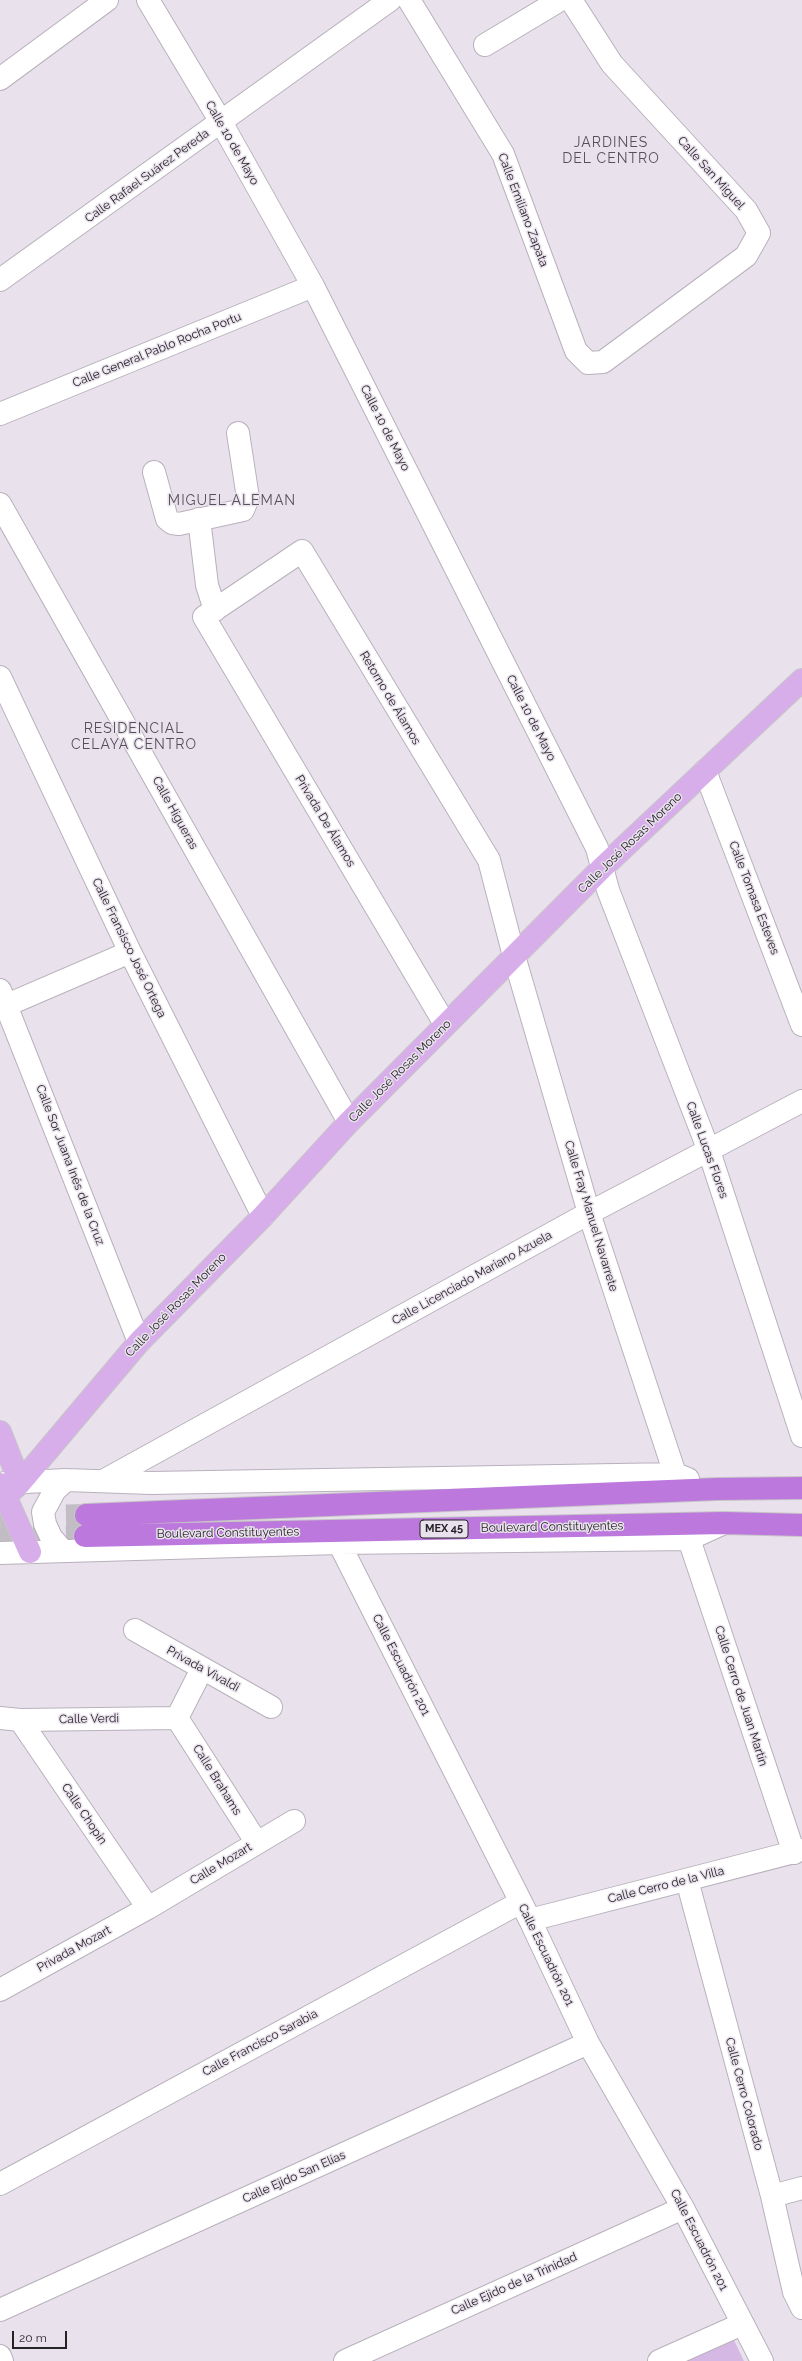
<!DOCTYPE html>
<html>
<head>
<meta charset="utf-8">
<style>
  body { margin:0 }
  #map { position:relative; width:802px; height:2361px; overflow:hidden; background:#e9e2ed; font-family:Raleway,sans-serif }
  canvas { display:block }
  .scale { position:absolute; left:12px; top:2331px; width:55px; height:18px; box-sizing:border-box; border:2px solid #262327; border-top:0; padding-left:5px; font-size:12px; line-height:14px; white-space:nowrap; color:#262327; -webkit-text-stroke:3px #e9e2ed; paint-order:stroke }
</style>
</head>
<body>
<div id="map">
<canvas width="802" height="2361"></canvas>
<div class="scale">20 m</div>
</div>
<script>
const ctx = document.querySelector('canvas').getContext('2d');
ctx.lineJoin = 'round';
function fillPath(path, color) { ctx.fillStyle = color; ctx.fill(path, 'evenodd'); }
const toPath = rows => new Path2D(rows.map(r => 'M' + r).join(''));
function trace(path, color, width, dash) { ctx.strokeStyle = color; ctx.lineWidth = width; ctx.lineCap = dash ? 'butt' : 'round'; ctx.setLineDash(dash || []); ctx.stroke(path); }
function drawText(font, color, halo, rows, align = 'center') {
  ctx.font = font + ' Raleway,sans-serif'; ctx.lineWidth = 3; ctx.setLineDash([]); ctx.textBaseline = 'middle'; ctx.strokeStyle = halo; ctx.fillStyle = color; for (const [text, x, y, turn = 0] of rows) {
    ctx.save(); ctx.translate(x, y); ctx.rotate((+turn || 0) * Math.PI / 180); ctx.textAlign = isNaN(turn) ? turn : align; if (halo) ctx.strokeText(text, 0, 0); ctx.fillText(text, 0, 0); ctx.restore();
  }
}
fillPath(toPath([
  [733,2338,744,2361,665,2361]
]), '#d6b8e5');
trace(toPath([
  [0,1517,86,1515],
  [0,1538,85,1536]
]), '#c2bcc5', 22, [22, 11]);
const minor = toPath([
  [148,0,221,122,313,286,597,848,608,890,709,1151,802,1436],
  [409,0,503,154,576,351,588,363,603,362,746,256,759,233,746,210,612,64,571,0],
  [485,45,560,0],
  [0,79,107,0],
  [0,280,390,0],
  [0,414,313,286],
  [154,472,167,519,172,523,179,524,243,510,248,498,238,433],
  [0,504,349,1122],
  [199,519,207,585,215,610],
  [0,677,130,952,263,1216],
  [705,771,802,1025],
  [0,990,139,1342],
  [0,1008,130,952],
  [445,1024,204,617,302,551,489,860,514,956,589,1213,675,1474],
  [105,1480,589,1213,802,1101],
  [5,1483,66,1480,151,1483,675,1474,688,1479],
  [689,1539,794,1853],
  [339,1543,530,1920,588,2043,683,2208,762,2361],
  [62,1550,51,1537,45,1524,43,1512,55,1490,66,1480],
  [0,1553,339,1543,689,1539,724,1523],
  [135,1630,271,1707],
  [0,1718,20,1720,177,1718],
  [177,1718,257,1843],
  [177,1718,202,1669],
  [20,1720,148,1908],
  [687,1880,772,2196,794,2292,802,2308],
  [530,1920,802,1850],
  [0,1990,148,1908,294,1821],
  [0,2184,521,1902],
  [772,2196,802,2188],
  [0,2310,588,2043],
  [0,2356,2,2361],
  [345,2361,683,2208],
  [659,2361,742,2324]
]);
const major = toPath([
  [0,1432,20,1483],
  [0,1484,30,1552],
  [0,1501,20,1483,139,1342,263,1216,349,1122,603,867,802,680]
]);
const highway = toPath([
  [86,1515,717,1489,802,1488],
  [85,1536,724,1523,802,1525]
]);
trace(minor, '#b8b1bc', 24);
trace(major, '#c7c6c7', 24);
trace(highway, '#c7c6c7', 24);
trace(minor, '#fff', 22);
trace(major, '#d7aeea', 22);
trace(highway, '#bc78dc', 22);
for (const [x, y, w] of [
  [444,1529,48]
]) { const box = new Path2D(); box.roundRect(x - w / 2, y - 9, w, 18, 3); ctx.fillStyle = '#e9e2ed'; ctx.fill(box); trace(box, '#262327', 1); }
drawText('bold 11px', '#262327', null, [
  ["MEX 45",444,1529]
]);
drawText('12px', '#262327', '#e9e2ed', [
  ["Calle 10 de Mayo",232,143,60],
  ["Calle San Miguel",711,173,48],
  ["Calle Rafael Suárez Pereda",147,176,-36],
  ["Calle Emiliano Zapata",523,210,69],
  ["Calle General Pablo Rocha Portu",157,350,-22],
  ["Calle 10 de Mayo",385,428,63],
  ["Retorno de Álamos",390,698,59],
  ["Calle 10 de Mayo",531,718,63],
  ["Calle Higueras",175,813,61],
  ["Privada De Álamos",325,821,59],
  ["Calle José Rosas Moreno",630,843,-44],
  ["Calle Tomasa Esteves",754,898,69],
  ["Calle Fransisco José Ortega",129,948,64],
  ["Calle José Rosas Moreno",400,1071,-45],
  ["Calle Lucas Flores",707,1150,70],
  ["Calle Sor Juana Inés de la Cruz",70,1165,69],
  ["Calle Fray Manuel Navarrete",591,1216,73],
  ["Calle Licenciado Mariano Azuela",472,1278,-29],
  ["Calle José Rosas Moreno",176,1305,-46],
  ["Boulevard Constituyentes",552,1527,-1],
  ["Boulevard Constituyentes",228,1533,-1],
  ["Calle Escuadrón 201",401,1665,63],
  ["Privada Vivaldi",203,1669,29],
  ["Calle Cerro de Juan Martín",741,1696,72],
  ["Calle Verdi",89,1719,-1],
  ["Calle Brahams",217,1780,58],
  ["Calle Chopin",84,1814,56],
  ["Calle Mozart",221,1864,-31],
  ["Calle Cerro de la Villa",666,1885,-14],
  ["Privada Mozart",74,1949,-29],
  ["Calle Escuadrón 201",546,1955,64],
  ["Calle Francisco Sarabia",260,2043,-28],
  ["Calle Cerro Colorado",744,2094,75],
  ["Calle Ejido San Elías",294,2177,-24],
  ["Calle Escuadrón 201",699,2240,63],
  ["Calle Ejido de la Trinidad",514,2284,-24]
]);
ctx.letterSpacing = '1px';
drawText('14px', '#565059', '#e9e2ed', [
  ["JARDINES",611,143],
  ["DEL CENTRO",611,159],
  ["MIGUEL ALEMAN",232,501],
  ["RESIDENCIAL",134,729],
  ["CELAYA CENTRO",134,745]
]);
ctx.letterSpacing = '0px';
</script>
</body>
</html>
